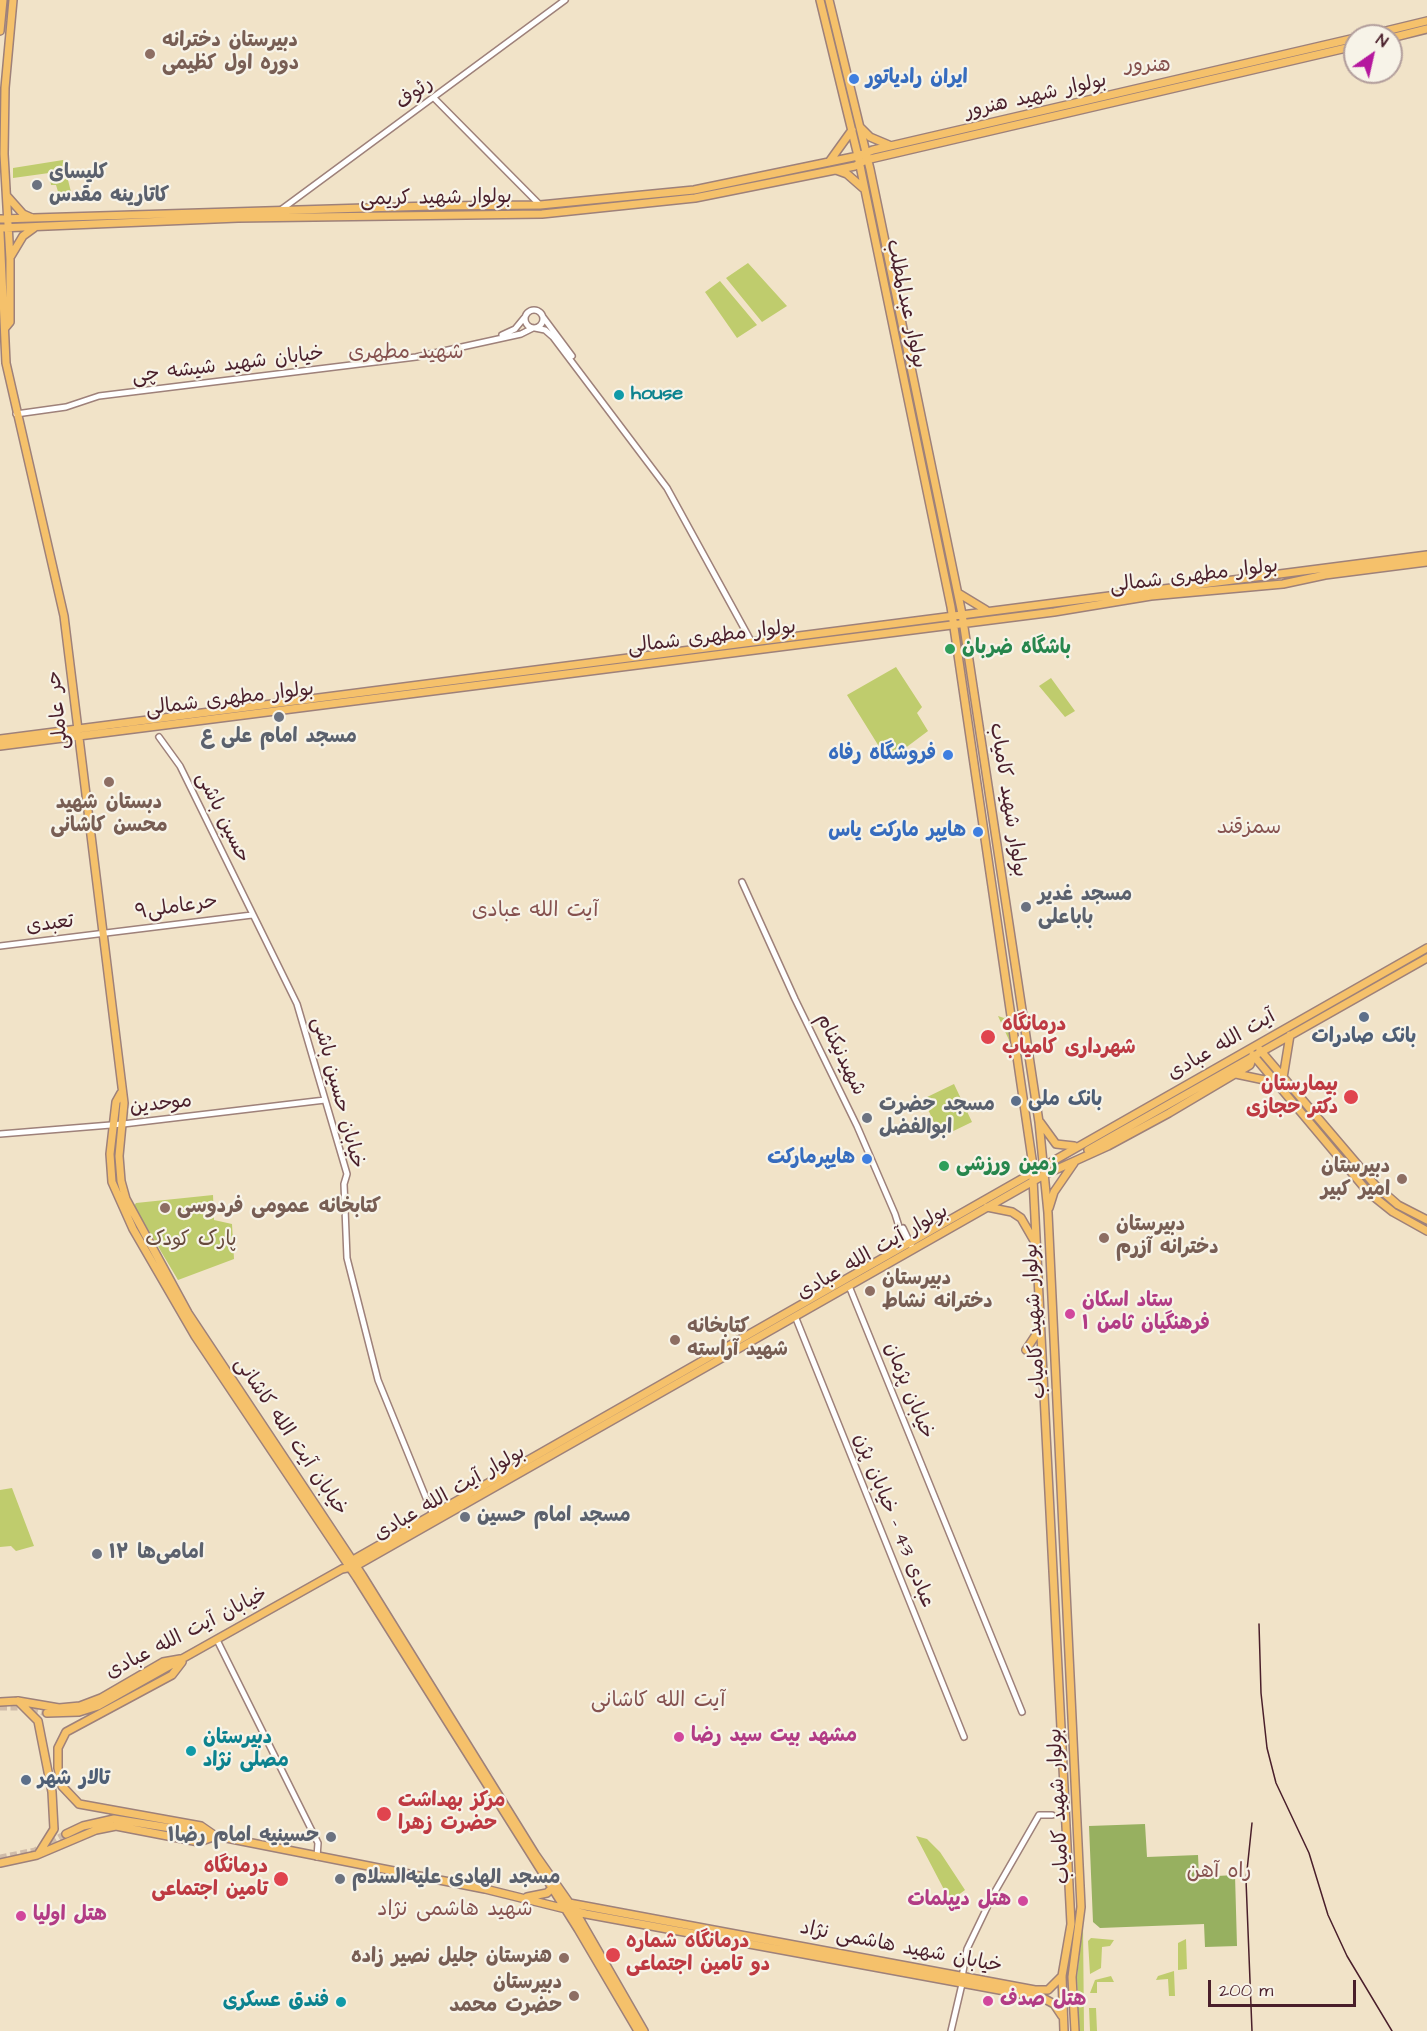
<!DOCTYPE html>
<html>
<head>
<meta charset="utf-8">
<style>
  body { margin:0 }
  #map { position:relative; width:1427px; height:2031px; overflow:hidden; background:#f1e3c8; font-family:"Architects Daughter",sans-serif }
  canvas { display:block }
  .north { position:absolute; left:1343px; top:24px; width:60px; height:60px; box-sizing:border-box; background:#f7f3e8; border:2px solid #b29e9c; border-radius:50%; rotate:34deg; font-size:16px; font-weight:700; line-height:24px; text-align:center; color:#4a1f2b }
  .north::after { content:''; display:block; margin:auto; width:21px; height:27px; background:#b5179e; clip-path:polygon(50% 0,100% 100%,50% 72%,0 100%) }
  .scale { position:absolute; left:1208px; top:1980px; width:148px; height:27px; box-sizing:border-box; border:3px solid #4a1f2b; border-top:0; padding-left:8px; font-size:18px; line-height:21px; white-space:nowrap; color:#4a1f2b; -webkit-text-stroke:4px #f7f3e8; paint-order:stroke }
</style>
</head>
<body>
<div id="map">
<canvas width="1427" height="2031"></canvas>
<div class="north">N</div>
<div class="scale">200 m</div>
</div>
<script>
const ctx = document.querySelector('canvas').getContext('2d');
ctx.lineJoin = 'round';
function fillPath(path, color) { ctx.fillStyle = color; ctx.fill(path, 'evenodd'); }
const toPath = rows => new Path2D(rows.map(r => 'M' + r).join(''));
function trace(path, color, width, dash) { ctx.strokeStyle = color; ctx.lineWidth = width; ctx.lineCap = dash ? 'butt' : 'round'; ctx.setLineDash(dash || []); ctx.stroke(path); }
function drawText(font, color, halo, rows, align = 'center') {
  ctx.font = font + ' "Architects Daughter","Playpen Sans Arabic",sans-serif'; ctx.lineWidth = 4.5; ctx.setLineDash([]); ctx.textBaseline = 'middle'; ctx.strokeStyle = halo; ctx.fillStyle = color; for (const [text, x, y, turn = 0] of rows) {
    ctx.save(); ctx.translate(x, y); ctx.rotate((+turn || 0) * Math.PI / 180); ctx.textAlign = isNaN(turn) ? turn : align; if (halo) ctx.strokeText(text, 0, 0); ctx.fillText(text, 0, 0); ctx.restore();
  }
}
fillPath(toPath([
  [63,160,72,196,60,198,56,185,51,185,49,173,13,178,13,168],
  [748,263,787,306,762,322,726,278],
  [720,281,757,325,737,338,705,292],
  [896,667,922,707,917,713,928,731,888,761,847,695],
  [1051,678,1075,711,1065,717,1039,686],
  [998,1016,1004,1018,1009,1016,1014,1051],
  [954,1084,972,1122,941,1137,923,1099],
  [213,1195,214,1220,232,1224,234,1259,178,1280,134,1206,136,1203],
  [12,1488,34,1546,16,1551,11,1546,0,1547,0,1490],
  [916,1836,927,1839,940,1852,965,1890,950,1901],
  [1083,1924,1084,2031,1079,2031,1077,1977],
  [1091,1938,1114,1940,1110,1946,1102,1947,1101,1968,1090,1974,1088,1941],
  [1186,1939,1187,1969,1178,1970,1178,1943],
  [1174,1971,1175,1996,1169,1996,1168,1979,1156,1980,1158,1976],
  [1111,1976,1114,1982,1097,1982,1097,1993,1090,1993,1095,1980],
  [1089,2008,1096,2008,1097,2031,1090,2031]
]), '#bfcc6d');
fillPath(toPath([
  [1145,1824,1147,1857,1198,1855,1199,1877,1235,1875,1237,1946,1205,1947,1204,1924,1100,1928,1093,1922,1089,1826]
]), '#97b060');
trace(toPath([
  [0,1707,24,1707,47,1713],
  [0,1858,35,1851,66,1834]
]), '#d0bca9', 7, [7, 3.5]);
const minor = toPath([
  [434,98,540,205],
  [282,209,565,0],
  '525 319a9 9 0 1 1 18 0a9 9 0 1 1-18 0Z',
  [543,317,572,356],
  [535,328,545,330,553,337,667,488,751,641],
  [502,335,515,329,524,318],
  [16,414,66,407,99,396,416,357,521,334,533,328],
  [159,737,180,766,297,1004,347,1174,344,1184,347,1258,378,1380,433,1515],
  [742,882,795,999,857,1126,895,1214,902,1236,899,1244,888,1253],
  [0,946,252,915],
  [0,1134,123,1124,325,1100],
  [903,1228,913,1249],
  [849,1286,1022,1712],
  [795,1316,964,1737],
  [217,1640,318,1843,317,1857],
  [962,1977,967,1949,993,1895,1039,1815,1052,1815],
  [951,2031,962,1984]
]);
const major = toPath([
  [820,0,858,156,951,607,1032,1159,1071,1924,1062,1976,1064,2031],
  [829,0,870,169,962,614,1039,1122,1048,1213,1081,1907,1072,1977,1075,2031],
  [0,31,3,0],
  [1365,36,1427,21],
  [1391,38,1427,29],
  [860,127,870,137,889,145],
  [829,162,852,130],
  [836,170,847,174,863,188],
  [7,196,23,214,32,218],
  [0,219,431,206,540,205,694,190,858,156,873,150,1355,38],
  [0,228,238,218,542,214,695,198,855,166,866,160,1355,46],
  [0,233,6,363,64,616,124,1103,119,1156,121,1181,126,1199,188,1313,362,1575,535,1854,575,1911,644,2031],
  [11,256,23,236,34,228],
  [5,328,10,322,10,259,4,154,5,88,13,0],
  [958,593,986,610],
  [0,739,1427,555],
  [0,746,1054,612,1151,596,1283,584,1325,575,1427,562],
  [1260,1050,1375,1185,1398,1205,1427,1220],
  [1253,1055,1368,1192,1393,1212,1427,1231],
  [1236,1074,1274,1082],
  [1283,1078,1290,1035],
  [121,1093,116,1102,110,1154,112,1182,133,1229,195,1336,357,1578,578,1929,638,2031],
  [1040,1122,1056,1144,1074,1146],
  [1088,1150,1427,958],
  [987,1207,1012,1212,1021,1218,1036,1244],
  [1049,1208,1054,1192,1074,1163],
  [1026,1350,1039,1330],
  [351,1561,1427,948],
  [182,1662,172,1675,66,1732,58,1748,58,1768,62,1786,79,1804,201,1826,214,1835],
  [18,1701,38,1721,52,1792,54,1829,39,1853],
  [0,1702,18,1701,59,1708,80,1706,101,1698,163,1662,180,1659],
  [47,1713,79,1712,98,1706,342,1569,356,1566,1044,1175,1108,1146,1169,1113,1250,1065,1253,1056],
  [66,1834,83,1826,114,1819,196,1832,485,1889,586,1914,1043,1998,1054,2004,1062,2016],
  [0,1863,37,1855,96,1830,116,1826,199,1842,213,1837],
  [527,1897,547,1893,552,1888],
  [569,1903,1035,1990,1048,1990,1062,1976]
]);
trace(minor, '#9e817a', 8);
trace(major, '#9e817a', 10);
trace(minor, '#fff', 5);
trace(major, '#f5c16b', 7);
trace(toPath([
  [1259,1624,1261,1693,1267,1748,1276,1783,1309,1853,1328,1915,1347,1956,1392,2031],
  [1252,2031,1246,1880,1252,1823]
]), '#4a1f2b', 1.5);
for (const [x, y, r, color] of [
  [150,54,6,"#8d6e63"],
  [854,79,6,"#3f7fe0"],
  [37,185,6,"#6b7280"],
  [619,395,6,"#0f9aa8"],
  [950,649,6,"#2e9e5b"],
  [279,717,6,"#6b7280"],
  [948,755,6,"#3f7fe0"],
  [109,782,6,"#8d6e63"],
  [978,832,6,"#3f7fe0"],
  [1026,907,6,"#6b7280"],
  [1364,1017,6,"#5c6f8a"],
  [988,1037,8,"#e0444e"],
  [1351,1097,8,"#e0444e"],
  [1016,1101,6,"#5c6f8a"],
  [867,1118,6,"#6b7280"],
  [867,1159,6,"#3f7fe0"],
  [944,1166,6,"#2e9e5b"],
  [1402,1179,6,"#8d6e63"],
  [165,1208,6,"#8d6e63"],
  [1104,1238,6,"#8d6e63"],
  [870,1291,6,"#8d6e63"],
  [1070,1314,6,"#d1479c"],
  [675,1340,6,"#8d6e63"],
  [465,1517,6,"#6b7280"],
  [97,1554,6,"#6b7280"],
  [679,1737,6,"#d1479c"],
  [191,1751,6,"#0f9aa8"],
  [26,1780,6,"#5c6f8a"],
  [384,1814,8,"#e0444e"],
  [331,1837,6,"#6b7280"],
  [281,1879,8,"#e0444e"],
  [340,1879,6,"#6b7280"],
  [1023,1901,6,"#d1479c"],
  [21,1916,6,"#d1479c"],
  [613,1955,8,"#e0444e"],
  [564,1958,6,"#8d6e63"],
  [574,1996,6,"#8d6e63"],
  [988,2001,6,"#d1479c"],
  [341,2002,6,"#0f9aa8"]
]) { const dot = new Path2D(); dot.arc(x, y, r, 0, 2 * Math.PI); ctx.fillStyle = color; ctx.fill(dot); trace(dot, '#f7f3e8', 2); }
drawText('bold 20px', '#785e54', '#f7f3e8', [
  ["دبیرستان دخترانه",162,42],
  ["دوره اول کظیمی",162,65],
  ["دبستان شهید",109,804,"center"],
  ["محسن کاشانی",109,827,"center"],
  ["دبیرستان",1390,1168,"right"],
  ["امیر کبیر",1390,1191,"right"],
  ["کتابخانه عمومی فردوسی",177,1208],
  ["دبیرستان",1116,1226],
  ["دخترانه آزرم",1116,1249],
  ["دبیرستان",882,1280],
  ["دخترانه نشاط",882,1303],
  ["کتابخانه",687,1328],
  ["شهید آراسته",687,1351],
  ["هنرستان جلیل نصیر زاده",552,1958,"right"],
  ["دبیرستان",562,1984,"right"],
  ["حضرت محمد",562,2007,"right"]
], 'left');
drawText('bold 20px', '#366cbe', '#f7f3e8', [
  ["ایران رادیاتور",866,79,"left"],
  ["فروشگاه رفاه",936,755],
  ["هایپر مارکت یاس",966,832],
  ["هایپرمارکت",855,1159]
], 'right');
drawText('20px', '#4a1f2b', '#f7f3e8', [
  ["رئوف",415,94,-37],
  ["بولوار شهید هنرور",1036,97,-13],
  ["بولوار شهید کریمی",436,199,-1],
  ["بولوار عبدالمطلب",905,304,78],
  ["خیابان شهید شیشه چی",228,366,-7],
  ["بولوار مطهری شمالی",1194,577,-7],
  ["بولوار مطهری شمالی",712,638,-7],
  ["بولوار مطهری شمالی",230,700,-7],
  ["حر عاملی",59,710,-96],
  ["بولوار شهید کامیاب",1007,800,81],
  ["حسین باشی",222,818,64],
  ["حرعاملی۹",176,908,-8],
  ["تعبدی",50,925,-7],
  ["آیت الله عبادی",1222,1046,-30],
  ["شهیدنیکنام",840,1055,64],
  ["خیابان حسین باشی",337,1093,75],
  ["موحدین",161,1105,-6],
  ["بولوار آیت الله عبادی",873,1253,-30],
  ["بولوار شهید کامیاب",1036,1321,-93],
  ["خیابان پژمان",908,1391,68],
  ["خیابان آیت الله کاشانی",290,1437,56],
  ["بولوار آیت الله عبادی",450,1494,-30],
  ["عبادی 43 - خیابان پژن",893,1521,68],
  ["خیابان آیت الله عبادی",187,1634,-27],
  ["بولوار شهید کامیاب",1060,1806,-93],
  ["خیابان شهید هاشمی نژاد",901,1948,11]
]);
drawText('bold 20px', '#5b616d', '#f7f3e8', [
  ["کلیسای",49,174],
  ["کاتارینه مقدس",49,197],
  ["مسجد امام علی ع",279,738,"center"],
  ["مسجد غدیر",1038,896],
  ["باباعلی",1038,919],
  ["مسجد حضرت",879,1106],
  ["ابوالفضل",879,1129],
  ["مسجد امام حسین",477,1517],
  ["۱۲ امامی‌ها",109,1554],
  ["حسینیه امام رضا۱",319,1837,"right"],
  ["مسجد الهادی علیه‌السلام",352,1879]
], 'left');
drawText('bold 20px', '#0d838f', '#f7f3e8', [
  ["house",631,395],
  ["دبیرستان",203,1739],
  ["مصلی نژاد",203,1762],
  ["فندق عسکری",329,2002,"right"]
], 'left');
drawText('bold 20px', '#27864d', '#f7f3e8', [
  ["باشگاه ضربان",962,649],
  ["زمین ورزشی",956,1166]
], 'left');
drawText('bold 20px', '#be3a42', '#f7f3e8', [
  ["درمانگاه",1002,1026],
  ["شهرداری کامیاب",1002,1049],
  ["بیمارستان",1338,1086,"right"],
  ["دکتر حجازی",1338,1109,"right"],
  ["مرکز بهداشت",398,1802],
  ["حضرت زهرا",398,1825],
  ["درمانگاه",268,1868,"right"],
  ["تامین اجتماعی",268,1891,"right"],
  ["درمانگاه شماره",626,1943],
  ["دو تامین اجتماعی",626,1966]
], 'left');
drawText('bold 20px', '#4e5e75', '#f7f3e8', [
  ["بانک صادرات",1364,1038,"center"],
  ["بانک ملی",1028,1101],
  ["تالار شهر",38,1780]
], 'left');
drawText('20px', '#674a3c', '#f7f3e8', [
  ["پارک کودک",191,1241]
]);
drawText('bold 20px', '#b23c85', '#f7f3e8', [
  ["ستاد اسکان",1082,1302],
  ["فرهنگیان ثامن ۱",1082,1325],
  ["مشهد بيت سيد رضا",691,1737],
  ["هتل دیپلمات",1011,1901,"right"],
  ["هتل اولیا",33,1916],
  ["هتل صدف",1000,2001]
], 'left');
drawText('21px', '#86524f', '#f7f3e8', [
  ["هنرور",1148,67],
  ["شهید مطهری",406,354],
  ["سمزقند",1249,829],
  ["آیت الله عبادی",535,912],
  ["آیت الله کاشانی",658,1702],
  ["راه آهن",1219,1873],
  ["شهید هاشمی نژاد",455,1911]
]);
</script>
</body>
</html>
